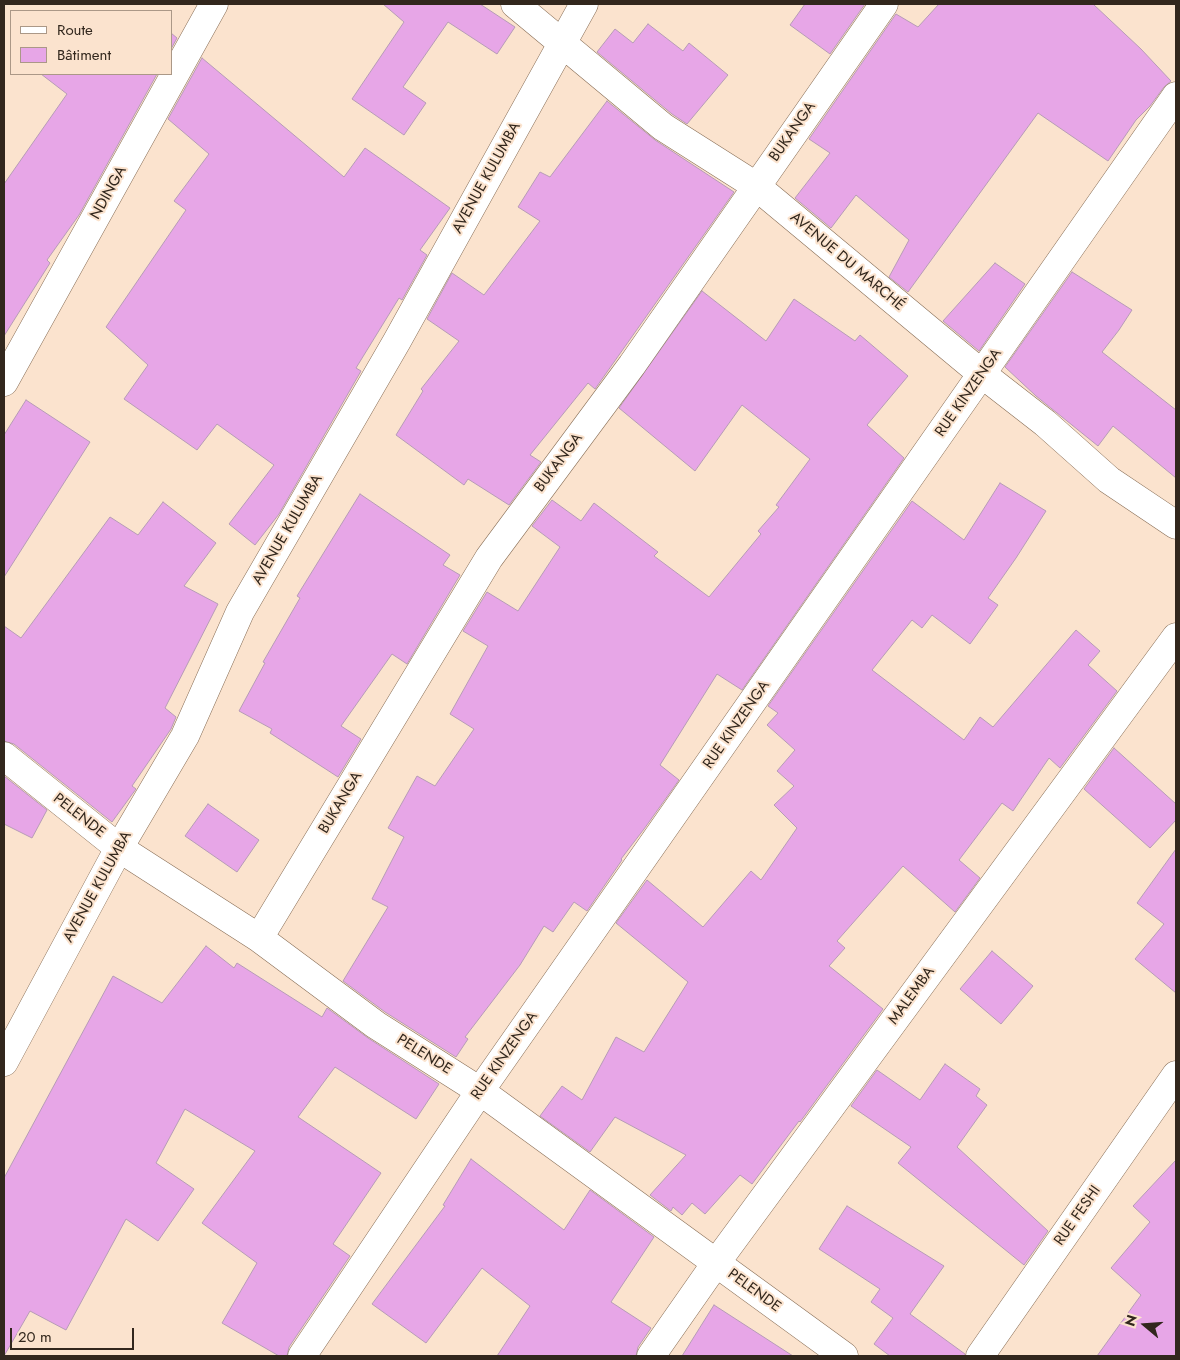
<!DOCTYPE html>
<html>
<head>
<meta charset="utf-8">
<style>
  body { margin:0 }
  #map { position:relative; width:1180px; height:1360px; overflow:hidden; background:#fbe3ce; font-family:Jost,sans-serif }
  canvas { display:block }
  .frame { position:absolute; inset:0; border:5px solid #32271d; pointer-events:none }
  .legend { position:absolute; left:10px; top:10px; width:162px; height:65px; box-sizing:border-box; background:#fbe3ce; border:1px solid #ab9887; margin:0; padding:6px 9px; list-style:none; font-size:15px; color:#32271d }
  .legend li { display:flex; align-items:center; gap:10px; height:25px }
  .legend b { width:25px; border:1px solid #ab9887 }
  .north { position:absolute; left:1120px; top:1300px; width:50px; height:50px; -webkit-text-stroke:4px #fbe3ce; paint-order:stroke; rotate:288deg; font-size:14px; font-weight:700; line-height:20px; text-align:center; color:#32271d }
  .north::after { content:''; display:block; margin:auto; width:18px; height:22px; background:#32271d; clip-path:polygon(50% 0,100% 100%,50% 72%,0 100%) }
  .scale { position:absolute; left:10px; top:1328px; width:124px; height:22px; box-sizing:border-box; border:2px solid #32271d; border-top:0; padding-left:6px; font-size:15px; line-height:18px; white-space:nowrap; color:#32271d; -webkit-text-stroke:4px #fbe3ce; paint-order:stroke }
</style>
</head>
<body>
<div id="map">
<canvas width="1180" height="1360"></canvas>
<div class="frame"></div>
<ul class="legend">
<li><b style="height:6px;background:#fff"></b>Route</li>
<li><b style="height:14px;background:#e7a6e7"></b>Bâtiment</li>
</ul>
<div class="north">N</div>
<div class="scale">20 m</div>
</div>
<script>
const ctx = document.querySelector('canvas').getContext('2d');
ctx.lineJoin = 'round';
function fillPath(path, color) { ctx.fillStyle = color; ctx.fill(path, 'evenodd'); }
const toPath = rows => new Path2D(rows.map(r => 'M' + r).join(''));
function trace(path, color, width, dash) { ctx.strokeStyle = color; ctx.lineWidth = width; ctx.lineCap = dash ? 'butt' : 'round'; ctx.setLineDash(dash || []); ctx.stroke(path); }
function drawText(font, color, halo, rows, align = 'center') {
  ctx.font = font + ' Jost,sans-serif'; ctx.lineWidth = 4; ctx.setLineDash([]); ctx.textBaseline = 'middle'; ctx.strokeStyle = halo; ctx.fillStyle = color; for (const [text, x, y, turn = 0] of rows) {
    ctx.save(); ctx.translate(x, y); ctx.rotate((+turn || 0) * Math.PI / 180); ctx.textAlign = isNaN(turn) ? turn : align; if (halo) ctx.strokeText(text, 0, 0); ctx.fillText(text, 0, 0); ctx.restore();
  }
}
const building = toPath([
  [383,4,480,4,515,27,497,54,448,22,403,87,426,103,404,135,352,99,404,22,383,4],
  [805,4,865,4,830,54,790,25,805,4],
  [939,4,1093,4,1141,49,1171,81,1164,87,1150,106,1136,120,1108,161,1038,113,908,292,889,277,909,240,856,195,831,228,795,198,830,153,809,139,896,14,918,27,939,4],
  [648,24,683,51,689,43,728,75,687,124,672,114,597,52,615,29,633,43,648,24],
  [171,33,177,38,171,49,171,33],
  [202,58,344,177,365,148,450,208,420,250,427,255,402,300,399,298,356,368,361,371,279,514,255,545,229,524,274,465,217,424,197,450,124,399,148,365,106,327,186,210,174,201,209,154,168,119,202,58],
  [41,74,157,74,79,215,47,260,50,263,4,336,4,184,67,94,41,74],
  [607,101,655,140,734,192,595,389,588,383,530,455,541,462,509,505,468,479,464,485,396,435,423,391,421,389,459,341,427,319,452,273,484,295,540,221,518,207,540,172,550,177,607,101],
  [995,263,1025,284,979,351,943,321,995,263],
  [1072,272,1132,310,1119,330,1102,352,1176,410,1176,478,1113,426,1098,446,1036,396,1005,367,1072,272],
  [702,291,766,341,794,299,855,341,860,335,908,376,867,425,904,458,742,690,717,674,660,765,679,780,644,829,621,859,622,860,587,911,574,902,553,932,544,926,520,965,465,1037,468,1039,456,1057,385,1012,343,981,388,907,372,899,404,837,388,828,417,776,435,786,474,729,450,714,488,646,463,631,487,592,518,611,560,547,532,526,552,500,581,521,594,503,658,552,654,556,709,597,761,534,758,531,779,507,776,505,810,459,742,405,695,471,619,408,702,291],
  [26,400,90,442,4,577,4,435,26,400],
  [1000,483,1046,511,1016,558,988,598,998,605,970,644,932,615,922,628,912,620,872,670,964,740,980,717,993,727,1076,630,1100,651,1088,665,1117,691,1060,768,1049,758,1013,811,1002,803,959,860,980,878,955,912,903,866,837,941,845,948,829,966,883,1009,800,1122,799,1121,752,1184,740,1175,705,1214,692,1203,682,1215,673,1207,671,1211,650,1195,686,1155,615,1117,590,1152,540,1116,562,1086,582,1100,616,1037,644,1052,688,982,616,923,647,880,703,927,751,871,761,880,797,828,774,805,794,786,777,771,795,750,767,725,778,713,768,706,912,501,964,540,1000,483],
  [360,494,450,555,443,565,460,575,407,664,392,654,341,726,361,739,338,777,270,733,272,729,239,711,265,663,263,662,300,598,297,596,360,494],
  [163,502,216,543,184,586,218,604,165,708,176,717,171,729,132,786,136,789,112,822,14,744,4,741,4,626,21,638,110,517,138,535,163,502],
  [1114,748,1176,804,1176,820,1150,848,1084,789,1114,748],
  [4,776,47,810,32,838,4,824,4,776],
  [208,804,259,840,237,872,185,836,208,804],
  [1176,849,1176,993,1135,959,1164,924,1137,903,1176,849],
  [206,946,234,968,237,963,322,1017,327,1008,368,1038,439,1084,416,1119,335,1067,298,1117,381,1173,333,1244,350,1256,289,1347,287,1356,279,1356,222,1323,257,1263,202,1223,255,1151,185,1109,156,1163,194,1189,158,1241,126,1219,66,1330,30,1311,4,1356,4,1178,113,976,162,1003,206,946],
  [992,951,1033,986,1001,1024,960,989,992,951],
  [945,1064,980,1089,976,1096,987,1105,957,1147,1048,1231,1024,1265,898,1163,911,1147,851,1106,877,1070,920,1100,945,1064],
  [471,1159,564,1230,590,1190,654,1237,611,1302,651,1328,638,1347,636,1356,497,1356,530,1306,482,1268,426,1343,372,1304,445,1206,443,1205,471,1159],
  [1176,1160,1176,1356,1097,1356,1141,1295,1111,1268,1150,1222,1133,1206,1176,1160],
  [847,1206,944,1266,910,1314,965,1354,965,1356,890,1356,874,1344,893,1318,871,1302,880,1289,819,1249,847,1206],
  [714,1305,793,1356,682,1356,714,1305]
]);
fillPath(building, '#e7a6e7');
trace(building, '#b69bb6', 1);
const minor = toPath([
  [515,4,663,127,756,186,982,374,1045,423,1109,480,1176,525],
  [4,382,214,4],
  [4,756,119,848,259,938,376,1025,480,1091,844,1356],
  [259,938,489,558,632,365,884,4],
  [4,1062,119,848,185,736,240,612,397,341,584,4],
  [302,1356,480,1091,1176,96],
  [651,1356,716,1263,1176,637],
  [980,1356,1176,1075]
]);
trace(minor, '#886e56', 29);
trace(minor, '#fff', 28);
drawText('15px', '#32271d', '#fbe3ce', [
  ["BUKANGA",793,132,-55],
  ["AVENUE KULUMBA",487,178,-61],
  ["NDINGA",109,193,-61],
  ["AVENUE DU MARCHÉ",847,262,40],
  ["RUE KINZENGA",969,393,-55],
  ["BUKANGA",559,463,-53],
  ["AVENUE KULUMBA",288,530,-60],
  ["RUE KINZENGA",737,725,-55],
  ["BUKANGA",341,803,-59],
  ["PELENDE",79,816,38],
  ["AVENUE KULUMBA",98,887,-61],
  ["MALEMBA",912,996,-54],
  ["PELENDE",424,1055,32],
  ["RUE KINZENGA",505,1056,-55],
  ["RUE FESHI",1078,1216,-55],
  ["PELENDE",754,1291,36]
]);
</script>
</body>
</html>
